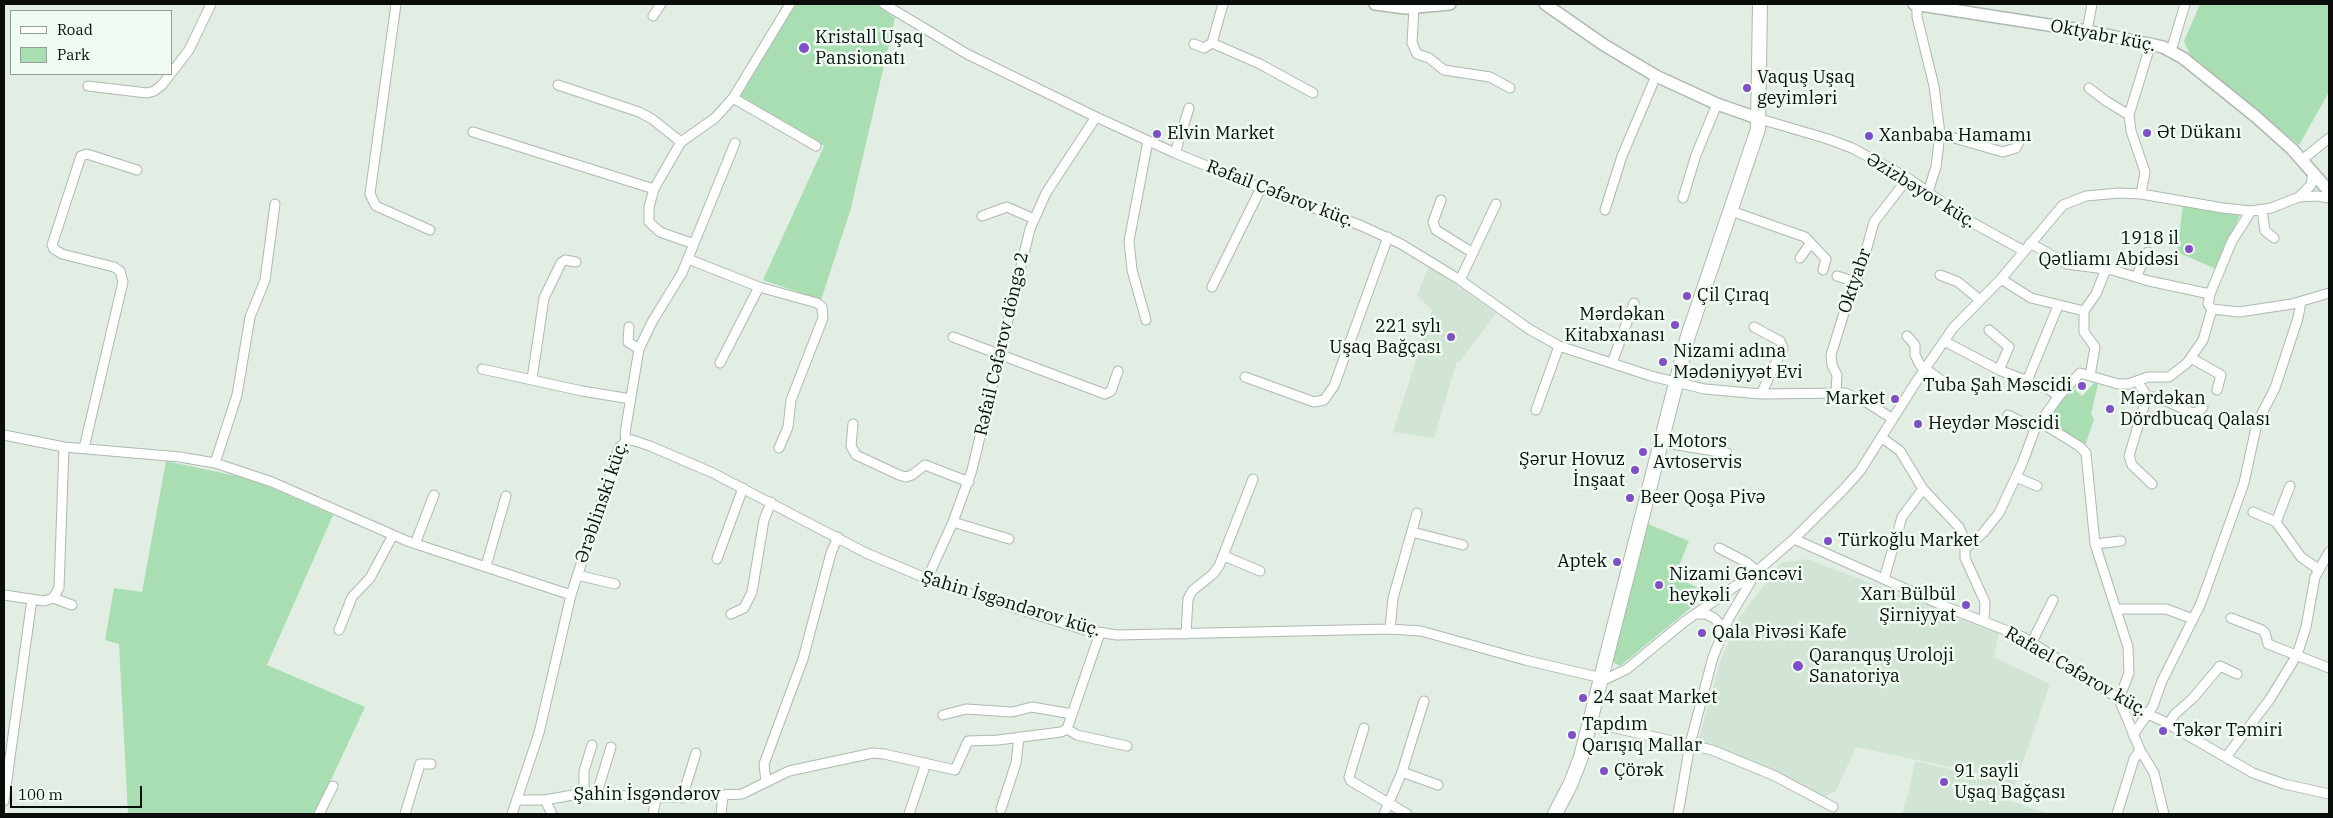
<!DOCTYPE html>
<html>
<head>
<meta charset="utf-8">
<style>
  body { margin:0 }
  #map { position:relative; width:2333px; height:818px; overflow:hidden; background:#e2eee4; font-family:"IBM Plex Serif",serif }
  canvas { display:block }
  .frame { position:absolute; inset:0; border:5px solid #0a0e0b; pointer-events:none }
  .legend { position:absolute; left:10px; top:10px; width:162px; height:65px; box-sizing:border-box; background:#f0fcf2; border:1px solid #949d96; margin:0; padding:6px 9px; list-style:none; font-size:15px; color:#0a0e0b }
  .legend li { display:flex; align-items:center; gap:10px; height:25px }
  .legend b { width:25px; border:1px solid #949d96 }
  .scale { position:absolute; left:10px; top:786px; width:132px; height:22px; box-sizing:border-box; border:2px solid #0a0e0b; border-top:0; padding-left:6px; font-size:15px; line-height:18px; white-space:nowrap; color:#0a0e0b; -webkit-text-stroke:4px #f0fcf2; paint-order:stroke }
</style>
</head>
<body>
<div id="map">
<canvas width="2333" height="818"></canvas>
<div class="frame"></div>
<ul class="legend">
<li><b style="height:6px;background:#fff"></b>Road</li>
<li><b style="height:14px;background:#a9deb3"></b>Park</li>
</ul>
<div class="scale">100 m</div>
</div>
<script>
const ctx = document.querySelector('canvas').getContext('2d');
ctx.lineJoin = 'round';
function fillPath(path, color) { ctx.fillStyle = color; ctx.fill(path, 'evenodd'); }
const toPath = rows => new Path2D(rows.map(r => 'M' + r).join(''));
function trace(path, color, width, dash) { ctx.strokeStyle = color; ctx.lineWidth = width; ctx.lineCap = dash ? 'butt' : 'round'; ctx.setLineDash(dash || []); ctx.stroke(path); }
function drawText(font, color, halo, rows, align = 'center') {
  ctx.font = font + ' "IBM Plex Serif",serif'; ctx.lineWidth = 5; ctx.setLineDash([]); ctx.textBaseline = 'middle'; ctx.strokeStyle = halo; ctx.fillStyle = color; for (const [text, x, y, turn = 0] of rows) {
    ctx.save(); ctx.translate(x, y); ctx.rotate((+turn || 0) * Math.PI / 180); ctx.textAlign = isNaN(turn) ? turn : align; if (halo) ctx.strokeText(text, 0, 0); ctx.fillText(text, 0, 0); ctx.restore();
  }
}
fillPath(toPath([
  [1429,266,1496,313,1460,361,1457,361,1434,438,1393,432,1432,310,1417,295],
  [1808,559,1999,633,1994,657,2050,684,2010,799,1976,788,1978,773,1856,747,1836,791,1824,797,1783,775,1698,741,1721,659,1740,616,1781,563],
  [1915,761,1977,775,1975,789,2049,814,1902,814,1909,790]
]), '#d2e4d5');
fillPath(toPath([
  [794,4,875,4,895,18,851,208,821,300,763,280,824,146,740,97],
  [2200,4,2329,4,2329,92,2299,145,2190,55,2184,41],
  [2183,205,2240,215,2216,269,2177,252],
  [2094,383,2098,384,2091,414,2094,419,2086,443,2080,443,2045,422,2071,386,2082,396],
  [166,461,241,477,272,488,333,515,267,665,365,707,315,814,128,814,119,644,105,640,114,588,142,592],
  [1648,524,1689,541,1679,566,1684,581,1709,593,1620,666,1609,660]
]), '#a9deb3');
const street = toPath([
  [396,4,370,194,376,206,430,230],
  [884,4,967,54,1096,117,1175,153,1261,188,1362,226,1401,244,1460,280,1529,329,1559,346,1651,376,1705,389,1761,394,1845,393,1866,402,1893,419],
  [1917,4,1917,17,1934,86,1940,134,1936,167,1928,192],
  [1414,7,1412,43,1417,54,1429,58,1444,70,1490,77,1510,88],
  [653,16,661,4],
  [2087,31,2092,4],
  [1212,43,1223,4],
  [1194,44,1204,48,1212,43,1260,64,1313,93],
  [2171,51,2185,4],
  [558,85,639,112,652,119,681,142],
  [88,86,147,93,154,91,162,85,189,50,211,4],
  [2089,88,2106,101,2129,115],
  [733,98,816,146],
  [1760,119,1828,139,1852,148,1908,178,1964,218,2024,251],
  [473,132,654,189],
  [1940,134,2003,152,2016,148,2022,135],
  [1175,153,1189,108],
  [2302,160,2329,138],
  [2313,173,2311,185,2299,197,2317,196,2329,198],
  [2141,194,2145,172,2131,131,2129,115,2151,43],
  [1683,198,1696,155,1717,104],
  [1441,200,1433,222,1436,230,1473,253],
  [1605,210,1622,156,1656,76],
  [2262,210,2265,231,2274,238],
  [1731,211,1805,237,1826,259,1823,270],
  [982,216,1007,207,1034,219],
  [2030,243,2067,264,2112,270,2149,281,2210,294],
  [694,244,660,232,649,222,649,207,654,189,681,142,715,118,733,98,790,4],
  [1800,258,1810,244],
  [688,259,759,287,817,303,822,307,823,318,791,400,788,427,779,448],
  [1940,275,1958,282,1980,300],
  [1837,276,1856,282],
  [2136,277,2148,252],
  [2001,279,2031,298,2084,311],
  [1460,280,1496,204],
  [1212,287,1261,188],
  [2212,309,2239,312,2292,304,2329,293],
  [1146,320,1132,270,1129,241,1148,141],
  [629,327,628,342,639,349],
  [1754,327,1780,341,1783,348,1761,394],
  [1989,330,2009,347,1999,370],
  [1907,336,1915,345,1915,355,1920,365,1949,386],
  [953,337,1105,394,1111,391,1118,371],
  [1944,341,1999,370,2048,389,2059,396],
  [2191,358,2221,375,2217,390],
  [720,363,759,287],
  [1612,363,1634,303],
  [482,369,582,391,631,399],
  [2090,376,2095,347,2084,332,2084,311,2096,294,2106,269],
  [1245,377,1314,402,1324,400,1334,386,1388,237],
  [532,379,544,298,561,263,565,260,576,262],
  [2027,381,2058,306],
  [2137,381,2147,396,2159,398,2193,413,2199,411,2203,407],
  [1836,392,1837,375,1832,365,1831,355,1844,313,1861,269,1874,222,1908,178],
  [2147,396,2129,456,2132,465,2152,484],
  [1536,410,1559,346],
  [2008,415,2035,429],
  [2040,422,2079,446,2086,453,2095,544,2128,647,2129,673,2119,699,2140,750,2154,773,2164,814],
  [853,424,851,446,856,455,899,475,906,477,912,475,925,465,969,482],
  [4,435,64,447,180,457,215,463,272,482,407,541,571,595],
  [1881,437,1900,451,1923,489,1959,527,1967,546],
  [626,441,632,440,650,446,713,473,866,553,942,585,1085,630,1117,635,1390,629,1421,631,1525,660,1606,679,1627,669,1684,622,1757,571,1794,539,1843,490,1860,471,1916,382,1953,328,2001,279,2063,205,2086,196,2119,193,2141,194,2223,208,2251,211,2271,208,2299,197],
  [626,441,625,433,639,349,652,322,682,273,735,143],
  [1659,442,1727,453],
  [84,448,123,282,120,271,114,267,62,254,54,249,52,245,81,156,87,154,137,170],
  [215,463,237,395,250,317,265,280,275,204],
  [2016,477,2037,486],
  [2253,512,2276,522,2301,557,2318,569],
  [953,522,1009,539],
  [2276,522,2290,486],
  [1412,532,1463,545],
  [1794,539,1944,606,2023,637,2132,707,2163,721,2253,773,2284,784,2329,794],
  [415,544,434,495],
  [2095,544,2121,541],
  [1224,556,1260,571],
  [717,559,743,488],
  [486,566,506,496],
  [577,575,615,584],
  [927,579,953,522,972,470,1030,229,1046,193,1096,117],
  [1884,579,1902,517,1923,489],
  [4,595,44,601,53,598,59,588,64,447],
  [53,598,72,605],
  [2117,609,2166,609,2193,619],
  [731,614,744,608,752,592,764,520,771,502],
  [1696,614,1706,614,1714,618,1719,623,1721,634],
  [2231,618,2262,630,2265,633,2268,644,2329,668],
  [1984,621,1985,602,1965,558,1965,549,1983,533,1999,513,2022,464,2035,429,2059,396,2080,373,2118,384,2128,384,2148,377,2169,377,2187,363,2203,340,2212,309,2208,304,2210,294,2232,241,2251,211],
  [1390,629,1393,598,1417,513],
  [339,630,352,597,370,578,393,535],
  [1186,634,1188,599,1192,591,1213,574,1219,566,1253,479],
  [2032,642,2053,600],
  [943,715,966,709,1012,712,1032,707,1072,714],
  [1589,722,1712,750,1775,776,1833,807],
  [2168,724,2175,714,2193,698,2220,666,2237,674],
  [1364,728,1349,777,1351,781,1407,814],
  [1067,729,1077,735,1127,746],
  [2133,735,2153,706,2162,681,2201,603,2244,483,2257,423,2275,388,2298,318,2301,302],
  [2226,757,2270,699,2297,655,2306,627,2315,577,2329,552],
  [1402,772,1438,785],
  [766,782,764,764,803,659,831,553,838,537],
  [584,793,584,771,592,745],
  [597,793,611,747],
  [682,798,696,753],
  [518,800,545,800,584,793,656,798,742,794,789,771,873,753,884,754,955,770,968,741,998,740,1061,732,1067,729,1100,633],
  [545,800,552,814],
  [4,801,32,599],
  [1001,809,1016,763,1019,737],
  [319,814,333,786],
  [405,814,420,764,431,764],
  [512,814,539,733,571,595,619,448,626,441],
  [653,814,656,798],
  [721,814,723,796],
  [909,814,926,763],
  [1384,814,1402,772,1424,701],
  [1678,814,1690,744,1713,657,1729,618,1757,571,1746,562,1719,548],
  [2117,814,2134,759,2140,750]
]);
const secondary = toPath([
  [1375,4,1405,8,1450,4],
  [1545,4,1604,45,1656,76,1717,104,1760,119],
  [1914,4,2087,31,2163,47,2183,58,2255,116,2292,149,2329,191]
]);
const primary = toPath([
  [1555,814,1571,783,1581,757,1688,336,1758,129,1760,4]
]);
trace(street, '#adb9af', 11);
trace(secondary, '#adb9af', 14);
trace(primary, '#adb9af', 16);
trace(street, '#fff', 9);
trace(secondary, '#fff', 11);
trace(primary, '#fff', 14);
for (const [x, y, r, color] of [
  [804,48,6,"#7f4fc8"],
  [1747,88,5,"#7f4fc8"],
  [2147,133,5,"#7f4fc8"],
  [1157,134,5,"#7f4fc8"],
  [1869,136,5,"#7f4fc8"],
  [2189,249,5,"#7f4fc8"],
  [1687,296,5,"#7f4fc8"],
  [1675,325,5,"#7f4fc8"],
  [1451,337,5,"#7f4fc8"],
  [1663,362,5,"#7f4fc8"],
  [2082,386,5,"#7f4fc8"],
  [1895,399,5,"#7f4fc8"],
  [2110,409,5,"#7f4fc8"],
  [1918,424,5,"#7f4fc8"],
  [1643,452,5,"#7f4fc8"],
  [1635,470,5,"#7f4fc8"],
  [1630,498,5,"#7f4fc8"],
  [1828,541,5,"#7f4fc8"],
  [1617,562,5,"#7f4fc8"],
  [1659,585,5,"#7f4fc8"],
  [1966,605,5,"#7f4fc8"],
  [1702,633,5,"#7f4fc8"],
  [1798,666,6,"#7f4fc8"],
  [1583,698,5,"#7f4fc8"],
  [2163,731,5,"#7f4fc8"],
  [1572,735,5,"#7f4fc8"],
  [1604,771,5,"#7f4fc8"],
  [1944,782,5,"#7f4fc8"]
]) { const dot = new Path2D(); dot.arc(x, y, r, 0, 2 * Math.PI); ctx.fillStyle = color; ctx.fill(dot); trace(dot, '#f0fcf2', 2); }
drawText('18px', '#0a0e0b', '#f0fcf2', [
  ["Oktyabr küç.",2103,36,11],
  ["Əzizbəyov küç.",1921,191,32],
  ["Rəfail Cəfərov küç.",1280,194,21],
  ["Oktyabr",1855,281,-71],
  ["Rəfail Cəfərov döngə 2",1002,344,-77],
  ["Ərəblinski küç.",602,502,-71],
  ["Şahin İsgəndərov küç.",1011,604,17],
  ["Rafael Cəfərov küç.",2076,672,30],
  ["Şahin İsgəndərov",647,795]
]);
drawText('18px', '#0a0e0b', '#f0fcf2', [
  ["Kristall Uşaq",815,38],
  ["Pansionatı",815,59],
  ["Vaquş Uşaq",1757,78],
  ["geyimləri",1757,99],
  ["Ət Dükanı",2157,133],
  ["Elvin Market",1167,134],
  ["Xanbaba Hamamı",1879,136],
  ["1918 il",2179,239,"right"],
  ["Qətliamı Abidəsi",2179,260,"right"],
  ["Çil Çıraq",1697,296],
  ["Mərdəkan",1665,315,"right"],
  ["Kitabxanası",1665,336,"right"],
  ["221 sylı",1441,327,"right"],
  ["Uşaq Bağçası",1441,348,"right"],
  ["Nizami adına",1673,352],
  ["Mədəniyyət Evi",1673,373],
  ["Tuba Şah Məscidi",2072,386,"right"],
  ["Market",1885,399,"right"],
  ["Mərdəkan",2120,399],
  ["Dördbucaq Qalası",2120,420],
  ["Heydər Məscidi",1928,424],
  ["L Motors",1653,442],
  ["Avtoservis",1653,463],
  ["Şərur Hovuz",1625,460,"right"],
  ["İnşaat",1625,481,"right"],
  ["Beer Qoşa Pivə",1640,498],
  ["Türkoğlu Market",1838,541],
  ["Aptek",1607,562,"right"],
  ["Nizami Gəncəvi",1669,575],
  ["heykəli",1669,596],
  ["Xarı Bülbül",1956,595,"right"],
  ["Şirniyyat",1956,616,"right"],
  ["Qala Pivəsi Kafe",1712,633],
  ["Qaranquş Uroloji",1809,656],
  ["Sanatoriya",1809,677],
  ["24 saat Market",1593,698],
  ["Tapdım",1582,725],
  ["Qarışıq Mallar",1582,746],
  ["Təkər Təmiri",2173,731],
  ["Çörək",1614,771],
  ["91 sayli",1954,772],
  ["Uşaq Bağçası",1954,793]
], 'left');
</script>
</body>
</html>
